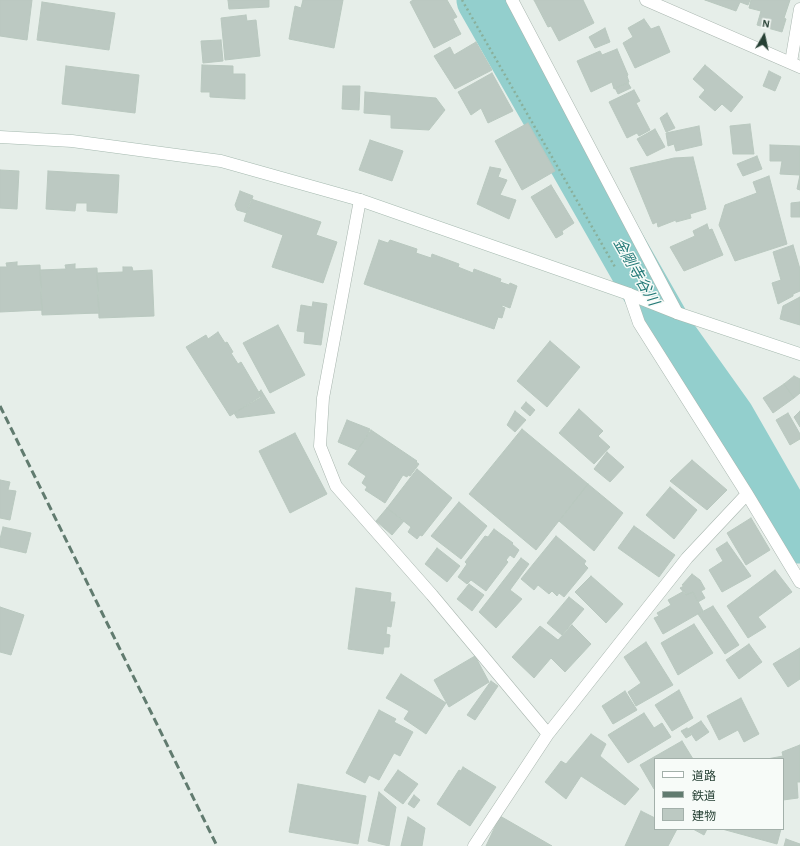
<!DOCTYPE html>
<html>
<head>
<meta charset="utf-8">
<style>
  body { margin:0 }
  #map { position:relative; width:800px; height:846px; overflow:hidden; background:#e6eee9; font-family:"Alegreya Sans","Noto Sans JP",sans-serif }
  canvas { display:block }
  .legend { position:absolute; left:654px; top:758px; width:130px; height:72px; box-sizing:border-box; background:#f7fbf8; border:1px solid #a3b0aa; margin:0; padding:5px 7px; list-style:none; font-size:12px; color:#264034 }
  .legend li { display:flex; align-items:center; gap:8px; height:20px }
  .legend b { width:20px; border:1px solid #a3b0aa }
  .north { position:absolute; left:744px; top:16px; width:40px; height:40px; -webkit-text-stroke:3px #f7fbf8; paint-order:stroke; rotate:9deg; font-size:11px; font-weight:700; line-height:16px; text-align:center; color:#264034 }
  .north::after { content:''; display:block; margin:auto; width:14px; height:18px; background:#264034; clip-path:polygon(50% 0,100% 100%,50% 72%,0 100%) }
</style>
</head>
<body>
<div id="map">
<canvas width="800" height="846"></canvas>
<ul class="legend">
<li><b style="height:5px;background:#fff"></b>道路</li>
<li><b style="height:5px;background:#617b6f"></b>鉄道</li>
<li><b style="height:11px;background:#bcc9c2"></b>建物</li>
</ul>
<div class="north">N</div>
</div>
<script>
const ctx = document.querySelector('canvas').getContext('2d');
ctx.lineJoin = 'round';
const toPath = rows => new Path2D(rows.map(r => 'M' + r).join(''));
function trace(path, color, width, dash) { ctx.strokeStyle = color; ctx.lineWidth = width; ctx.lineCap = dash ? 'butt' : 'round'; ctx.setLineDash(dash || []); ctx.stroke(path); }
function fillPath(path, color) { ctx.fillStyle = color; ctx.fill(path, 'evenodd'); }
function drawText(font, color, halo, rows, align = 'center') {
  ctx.font = font + ' "Alegreya Sans","Noto Sans JP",sans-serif'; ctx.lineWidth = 3; ctx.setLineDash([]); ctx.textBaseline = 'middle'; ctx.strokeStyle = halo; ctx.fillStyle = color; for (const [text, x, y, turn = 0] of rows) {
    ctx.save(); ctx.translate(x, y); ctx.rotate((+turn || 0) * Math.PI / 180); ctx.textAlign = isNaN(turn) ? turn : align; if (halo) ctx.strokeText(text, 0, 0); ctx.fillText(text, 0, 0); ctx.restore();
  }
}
trace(toPath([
  [481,0,673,337,730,417,800,539]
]), '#93cfcd', 49);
const building = toPath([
  [0,0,32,0,27,40,0,36,0,0],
  [228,0,269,0,269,7,229,9,228,0],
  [303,0,343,0,334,48,289,39,295,6,301,8,303,0],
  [413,0,447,0,457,17,453,19,461,34,434,48,410,2,413,0],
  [534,0,583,0,594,23,559,41,551,26,548,27,534,0],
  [705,0,750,0,748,5,740,2,736,11,705,0],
  [751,0,790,0,784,18,786,19,782,32,757,25,761,11,749,8,751,0],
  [42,2,115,13,109,50,37,40,42,2],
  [246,15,247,21,256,20,260,56,225,60,221,18,246,15],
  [644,19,651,29,659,26,670,52,635,68,623,43,633,37,628,28,644,19],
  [605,28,610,42,595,48,589,37,605,28],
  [221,40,223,61,203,63,201,41,221,40],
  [476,42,492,70,455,89,434,56,450,47,454,55,476,42],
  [617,49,628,75,627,76,629,82,614,89,612,82,591,92,577,61,600,51,602,55,617,49],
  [202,65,233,66,233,74,245,74,245,99,210,97,210,92,201,92,202,65],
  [705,65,743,97,731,112,722,104,715,111,699,97,705,90,693,79,705,65],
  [66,66,139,75,135,113,62,104,66,66],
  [769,71,781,77,775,91,763,86,769,71],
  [492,73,513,111,488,123,481,108,471,115,458,92,492,73],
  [628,83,631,88,618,94,615,88,628,83],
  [343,86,360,86,359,110,342,109,343,86],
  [634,90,640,101,636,103,650,130,639,136,637,133,627,138,609,102,634,90],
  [365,92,436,98,445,110,429,130,391,128,391,115,364,113,365,92],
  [667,113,675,128,666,132,660,118,667,113],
  [528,123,555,171,522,190,495,141,528,123],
  [750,124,754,154,733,154,730,126,750,124],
  [699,126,702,145,676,151,674,144,668,146,666,133,699,126],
  [655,129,665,147,647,156,637,139,655,129],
  [370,140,403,151,392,181,359,170,370,140],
  [770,145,800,146,800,190,797,189,800,175,780,174,782,161,770,161,770,145],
  [757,156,762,169,743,176,737,164,757,156],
  [693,157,706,209,690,214,691,218,676,222,676,220,658,227,657,222,653,224,630,168,674,158,693,157],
  [490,167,501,169,498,177,507,180,500,195,516,200,509,219,477,204,490,167],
  [0,170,19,171,17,209,0,208,0,170],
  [48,171,119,175,117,213,87,211,87,203,76,203,75,211,46,209,48,171],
  [769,176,787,244,735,261,719,225,725,205,757,193,753,182,769,176],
  [551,185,574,223,562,231,563,234,556,238,531,197,551,185],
  [240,191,253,196,247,213,237,210,235,205,240,191],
  [251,199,321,222,316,235,337,242,323,283,272,267,283,235,244,221,251,199],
  [800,202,800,217,791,217,791,203,800,202],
  [707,224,709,230,712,229,723,255,684,271,670,247,695,236,693,231,707,224],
  [379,240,388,243,390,240,417,249,416,253,431,258,432,254,459,264,458,267,473,273,474,269,501,279,500,282,509,285,510,283,517,286,510,308,502,305,502,307,505,308,502,318,498,317,494,329,364,284,379,240],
  [793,245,800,269,800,291,793,294,793,296,778,304,772,283,781,280,773,252,793,245],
  [17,262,17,266,40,265,42,310,0,312,0,267,7,267,6,263,17,262],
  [75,264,75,269,97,268,99,313,42,315,40,270,66,269,65,265,75,264],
  [123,267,132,267,133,271,152,270,154,316,99,318,97,273,123,272,123,267],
  [800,297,800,325,780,319,783,306,800,297],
  [313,302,327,304,321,345,304,343,305,332,297,331,301,305,312,307,313,302],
  [278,325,305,375,270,393,243,343,278,325],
  [218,332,225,343,227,342,233,352,231,353,238,364,241,362,261,396,230,416,186,347,206,335,208,339,218,332],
  [550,341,580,367,547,407,517,381,550,341],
  [794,376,800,379,800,393,794,398,784,384,794,376],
  [784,384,794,398,773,413,763,398,784,384],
  [261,390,275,413,237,418,234,413,260,398,261,396,259,392,261,390],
  [526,402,535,410,530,416,521,408,526,402],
  [579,409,603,431,598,436,610,447,594,464,559,433,579,409],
  [515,411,526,420,515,432,507,425,515,411],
  [800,411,800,427,794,417,800,411],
  [788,413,800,434,800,439,790,445,776,420,788,413],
  [347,420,370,429,366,438,357,450,338,442,347,420],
  [522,429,588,484,536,550,469,494,522,429],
  [371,430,417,461,416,462,419,464,410,476,408,475,407,477,403,475,385,503,365,490,367,487,362,483,366,476,348,464,371,430],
  [295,433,327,494,290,513,259,451,295,433],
  [607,452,624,467,610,482,594,469,607,452],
  [692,460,727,490,707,510,670,481,692,460],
  [417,469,452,498,422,536,420,535,417,539,408,532,411,527,387,508,417,469],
  [0,480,10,482,8,490,16,491,10,520,0,518,0,480],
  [588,484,623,513,594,551,559,521,588,484],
  [670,487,697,510,674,539,646,515,670,487],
  [459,502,487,526,461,559,431,536,459,502],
  [387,508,404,521,392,535,376,521,387,508],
  [751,518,770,550,746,565,727,533,751,518],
  [634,526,675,555,659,577,618,548,634,526],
  [3,527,31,533,26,553,0,547,0,539,3,527],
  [494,529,513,543,512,544,519,550,514,558,510,555,506,560,508,562,486,591,471,580,467,584,458,577,467,564,465,562,485,536,488,537,494,529],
  [556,536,586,561,584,564,588,568,564,597,559,593,557,596,552,591,549,594,538,585,534,590,521,579,556,536],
  [727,542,751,576,722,592,709,570,723,561,716,549,727,542],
  [437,548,460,566,447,582,425,564,437,548],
  [521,558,529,564,510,590,522,599,496,628,479,612,521,558],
  [775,570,792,592,758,617,766,627,748,638,727,606,775,570],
  [692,574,700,580,705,589,701,591,705,598,698,602,693,592,686,595,680,588,684,586,682,585,692,574],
  [591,576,623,604,606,623,575,592,591,576],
  [469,584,484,595,472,611,457,599,469,584],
  [356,588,391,593,390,602,395,602,391,627,387,626,386,634,390,635,389,647,384,647,383,654,348,649,356,588],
  [684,591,686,595,693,592,703,611,663,634,654,618,659,616,657,613,671,605,668,600,684,591],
  [569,597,584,609,562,635,547,623,569,597],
  [713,606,739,645,725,654,698,614,713,606],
  [0,607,24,615,11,655,0,652,0,607],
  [694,624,713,653,678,675,661,643,694,624],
  [572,625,591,644,565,672,551,658,534,678,512,657,540,626,558,640,572,625],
  [646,642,673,685,636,706,628,692,641,683,624,657,646,642],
  [749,644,762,662,739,679,726,660,749,644],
  [800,648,800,679,788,687,773,664,800,648],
  [475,656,489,682,449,707,434,680,475,656],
  [401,674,446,703,426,734,404,719,409,711,386,698,401,674],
  [491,681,498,686,475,720,467,715,491,681],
  [679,690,693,718,672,731,655,705,679,690],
  [625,691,637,710,613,724,602,706,625,691],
  [741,698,759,734,744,742,738,730,719,740,707,716,741,698],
  [379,710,396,719,394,722,413,732,400,756,394,753,379,780,369,775,365,783,346,773,379,710],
  [644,713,654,728,662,723,671,737,628,763,608,735,644,713],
  [701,721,709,732,696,741,688,729,701,721],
  [687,728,691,735,686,738,681,731,687,728],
  [591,734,606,744,600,756,639,789,625,805,581,776,566,799,545,782,561,761,566,764,591,734],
  [682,741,693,759,655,759,655,789,654,789,640,765,682,741],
  [800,745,800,782,797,782,798,798,783,800,783,759,767,759,783,756,782,752,800,745],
  [463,767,496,787,470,826,437,804,459,770,461,771,463,767],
  [398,770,418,784,403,804,384,790,398,770],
  [298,784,366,796,358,844,289,832,298,784],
  [379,792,396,807,389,846,368,841,379,792],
  [414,795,420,800,414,808,408,804,414,795],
  [641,811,655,818,655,829,677,829,668,846,625,846,641,811],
  [500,816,552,846,486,846,500,816],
  [408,817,425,828,422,846,401,846,408,817],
  [693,829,707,829,704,835,693,829],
  [722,829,781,829,777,844,722,829],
  [786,839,800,844,800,846,784,846,786,839]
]);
fillPath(building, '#bcc9c2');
trace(building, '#b9c8bf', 1);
const street = toPath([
  [512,0,677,313],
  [646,0,800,67],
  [791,62,800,9],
  [360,200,323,398,320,446,336,486,432,595,548,734,474,846],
  [629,294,639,323,747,494,800,582],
  [548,734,687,558,747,494]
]);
const secondary = toPath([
  [0,137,72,141,221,161,360,200,629,294,677,313,800,354]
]);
trace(street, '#a9b6af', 13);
trace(secondary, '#a5b9af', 13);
trace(toPath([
  [462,0,615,267]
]), '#89b09c', 2.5, [2, 3]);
trace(street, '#fff', 12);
trace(secondary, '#fff', 12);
trace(toPath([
  [0,406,217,846]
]), '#617b6f', 3, [8, 4]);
drawText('italic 15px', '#237977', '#f7fbf8', [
  ["金剛寺谷川",636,272,60]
]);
</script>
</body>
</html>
